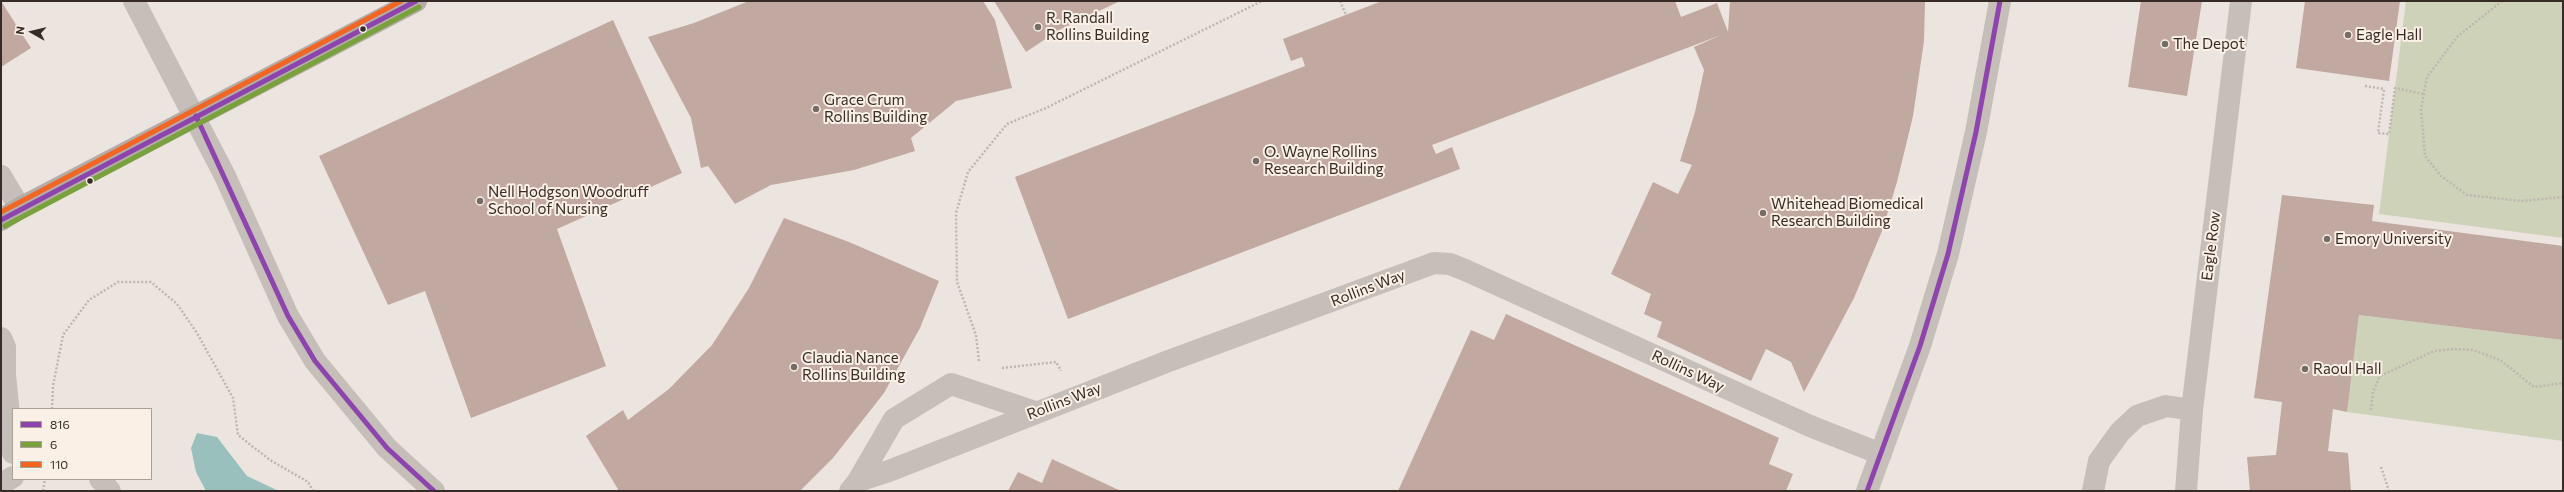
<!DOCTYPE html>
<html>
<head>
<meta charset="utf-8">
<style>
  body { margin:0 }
  #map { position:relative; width:2564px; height:492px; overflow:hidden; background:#ece5df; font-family:Commissioner,sans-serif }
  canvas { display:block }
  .frame { position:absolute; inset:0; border:2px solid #362b26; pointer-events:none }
  .legend { position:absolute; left:12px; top:408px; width:140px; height:72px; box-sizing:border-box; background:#faf0e6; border:1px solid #aca199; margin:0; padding:5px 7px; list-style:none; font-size:12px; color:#362b26 }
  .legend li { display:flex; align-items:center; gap:8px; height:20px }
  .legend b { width:20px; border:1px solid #aca199 }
  .north { position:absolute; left:12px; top:12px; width:40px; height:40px; -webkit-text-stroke:3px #faf0e6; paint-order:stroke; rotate:278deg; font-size:11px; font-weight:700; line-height:16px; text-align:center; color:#362b26 }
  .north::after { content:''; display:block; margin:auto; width:14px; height:18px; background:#362b26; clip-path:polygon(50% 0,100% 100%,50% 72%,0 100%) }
</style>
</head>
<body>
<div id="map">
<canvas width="2564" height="492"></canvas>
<div class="frame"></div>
<ul class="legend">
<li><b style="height:5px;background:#8e44ad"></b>816</li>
<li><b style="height:5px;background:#79a23c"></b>6</li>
<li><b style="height:5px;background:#f26522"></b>110</li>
</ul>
<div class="north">N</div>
</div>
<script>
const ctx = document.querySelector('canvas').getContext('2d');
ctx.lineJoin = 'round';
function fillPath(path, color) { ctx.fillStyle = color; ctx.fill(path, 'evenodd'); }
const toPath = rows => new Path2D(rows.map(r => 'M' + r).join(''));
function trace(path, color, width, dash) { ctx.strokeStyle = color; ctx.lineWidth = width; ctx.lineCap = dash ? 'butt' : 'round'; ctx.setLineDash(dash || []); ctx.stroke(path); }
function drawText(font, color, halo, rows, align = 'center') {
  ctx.font = font + ' Commissioner,sans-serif'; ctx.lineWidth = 4; ctx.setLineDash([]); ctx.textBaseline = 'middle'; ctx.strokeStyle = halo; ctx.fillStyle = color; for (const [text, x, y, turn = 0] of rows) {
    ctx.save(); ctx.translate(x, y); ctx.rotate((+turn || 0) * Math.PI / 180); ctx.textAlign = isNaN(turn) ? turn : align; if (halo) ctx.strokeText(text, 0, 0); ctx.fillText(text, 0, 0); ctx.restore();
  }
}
fillPath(toPath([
  [2406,1,2563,1,2563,238,2379,214],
  [2359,315,2563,340,2563,441,2347,412]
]), '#ced2b8');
fillPath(toPath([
  [197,433,217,437,247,476,279,491,206,491,196,472,191,448]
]), '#9ac0be');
fillPath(toPath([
  [1,1,31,48,1,67],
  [749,1,983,1,995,20,1012,88,956,101,911,138,915,151,854,170,771,185,735,204,708,166,701,168,691,118,648,37,694,23],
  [994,1,1120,1,1059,30,1026,52],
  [1382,1,1675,1,1681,17,1717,3,1728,32,1730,1,1925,1,1924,41,1913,116,1897,182,1882,231,1854,298,1804,392,1791,362,1766,349,1751,381,1657,337,1662,322,1644,314,1651,294,1611,274,1653,182,1678,194,1692,165,1680,161,1695,112,1704,70,1694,47,1721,35,1432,145,1436,154,1452,147,1460,169,1068,319,1015,177,1305,66,1302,57,1291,61,1283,39],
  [2141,1,2202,1,2187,96,2128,87],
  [2305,1,2400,1,2389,81,2296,68],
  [613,20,682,173,557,229,606,366,471,418,425,291,388,305,319,156],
  [2282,195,2374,205,2372,221,2563,246,2563,340,2359,315,2347,412,2333,409,2328,451,2348,453,2351,491,2250,491,2247,457,2276,455,2282,402,2254,398],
  [784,218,849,242,939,281,920,328,884,393,833,458,800,491,619,491,586,436,623,410,628,420,669,389,712,345,749,288],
  [1506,314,1779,438,1769,464,1793,474,1786,491,1398,491,1471,330,1494,340],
  [1052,459,1121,491,1008,491,1018,472,1042,483]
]), '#c1a8a0');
trace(toPath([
  [1340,1,1346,15],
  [2502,1,2457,37,2427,77,2421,109,2425,156,2441,176,2467,195,2521,201,2563,197],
  [2365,86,2384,89,2378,133,2389,134,2395,88,2424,94],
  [979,361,976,335,957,282,956,213,968,172,1007,124,1046,108,1262,1],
  [1002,368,1056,362,1061,371],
  [52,409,53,386,63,335,89,300,118,282,151,282,177,304,197,333,233,398,238,435,270,460,308,482,313,491],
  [2371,410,2373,392,2380,376,2434,351,2454,349,2473,350,2500,360,2534,387,2563,383],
  [2381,467,2389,491],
  [43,491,45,479]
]), '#beb6b1', 2.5, [2, 2]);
trace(toPath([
  [134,1,225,176,288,316,315,361,387,448,434,491],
  [1,176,20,208],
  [1,338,5,347,5,375,13,453],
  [100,479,110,491],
  [858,481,894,419,951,384,1035,412],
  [1,484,13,477],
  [850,491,858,481,889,471,1166,362,1434,263,1450,264,1465,270,1810,426,1881,454],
  [1867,491,1920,346,1948,254,1976,132,2000,1],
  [2093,491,2099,461,2120,432,2137,416,2166,406,2192,410],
  [2186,491,2192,410,2241,1]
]), '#c6beb8', 22);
trace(toPath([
  [1,220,20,208,416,1]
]), '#b4aca8', 22);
trace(toPath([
  [196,116,288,316,315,361,387,448,434,491],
  [1,220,416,1],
  [1867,491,1920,346,1948,254,1976,132,2000,1]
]), '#8e44ad', 5);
trace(toPath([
  [5,226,419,7]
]), '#79a23c', 5);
trace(toPath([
  [1,212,401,1]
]), '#f26522', 5);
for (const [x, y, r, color] of [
  [1038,27,4,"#766c67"],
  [363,29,3.5,"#362b26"],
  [2348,35,4,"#766c67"],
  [2165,44,4,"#766c67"],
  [816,109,4,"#766c67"],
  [1256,161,4,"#766c67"],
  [90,181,3.5,"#362b26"],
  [480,201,4,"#766c67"],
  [1763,213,4,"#766c67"],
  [2327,239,4,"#766c67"],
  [794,367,4,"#766c67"],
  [2305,369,4,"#766c67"]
]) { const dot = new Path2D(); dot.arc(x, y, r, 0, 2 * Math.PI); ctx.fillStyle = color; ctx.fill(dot); trace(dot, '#faf0e6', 1.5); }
drawText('15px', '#362b26', '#faf0e6', [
  ["R. Randall",1046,18],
  ["Rollins Building",1046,35],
  ["Eagle Hall",2356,35],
  ["The Depot",2173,44],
  ["Grace Crum",824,100],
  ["Rollins Building",824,117],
  ["O. Wayne Rollins",1264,152],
  ["Research Building",1264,169],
  ["Nell Hodgson Woodruff",488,192],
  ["School of Nursing",488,209],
  ["Whitehead Biomedical",1771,204],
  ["Research Building",1771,221],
  ["Emory University",2335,239],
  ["Claudia Nance",802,358],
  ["Rollins Building",802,375],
  ["Raoul Hall",2313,369]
], 'left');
drawText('15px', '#362b26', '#faf0e6', [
  ["Eagle Row",2211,246,-83],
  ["Rollins Way",1368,288,-21],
  ["Rollins Way",1688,371,25],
  ["Rollins Way",1064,401,-21]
]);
</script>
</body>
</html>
